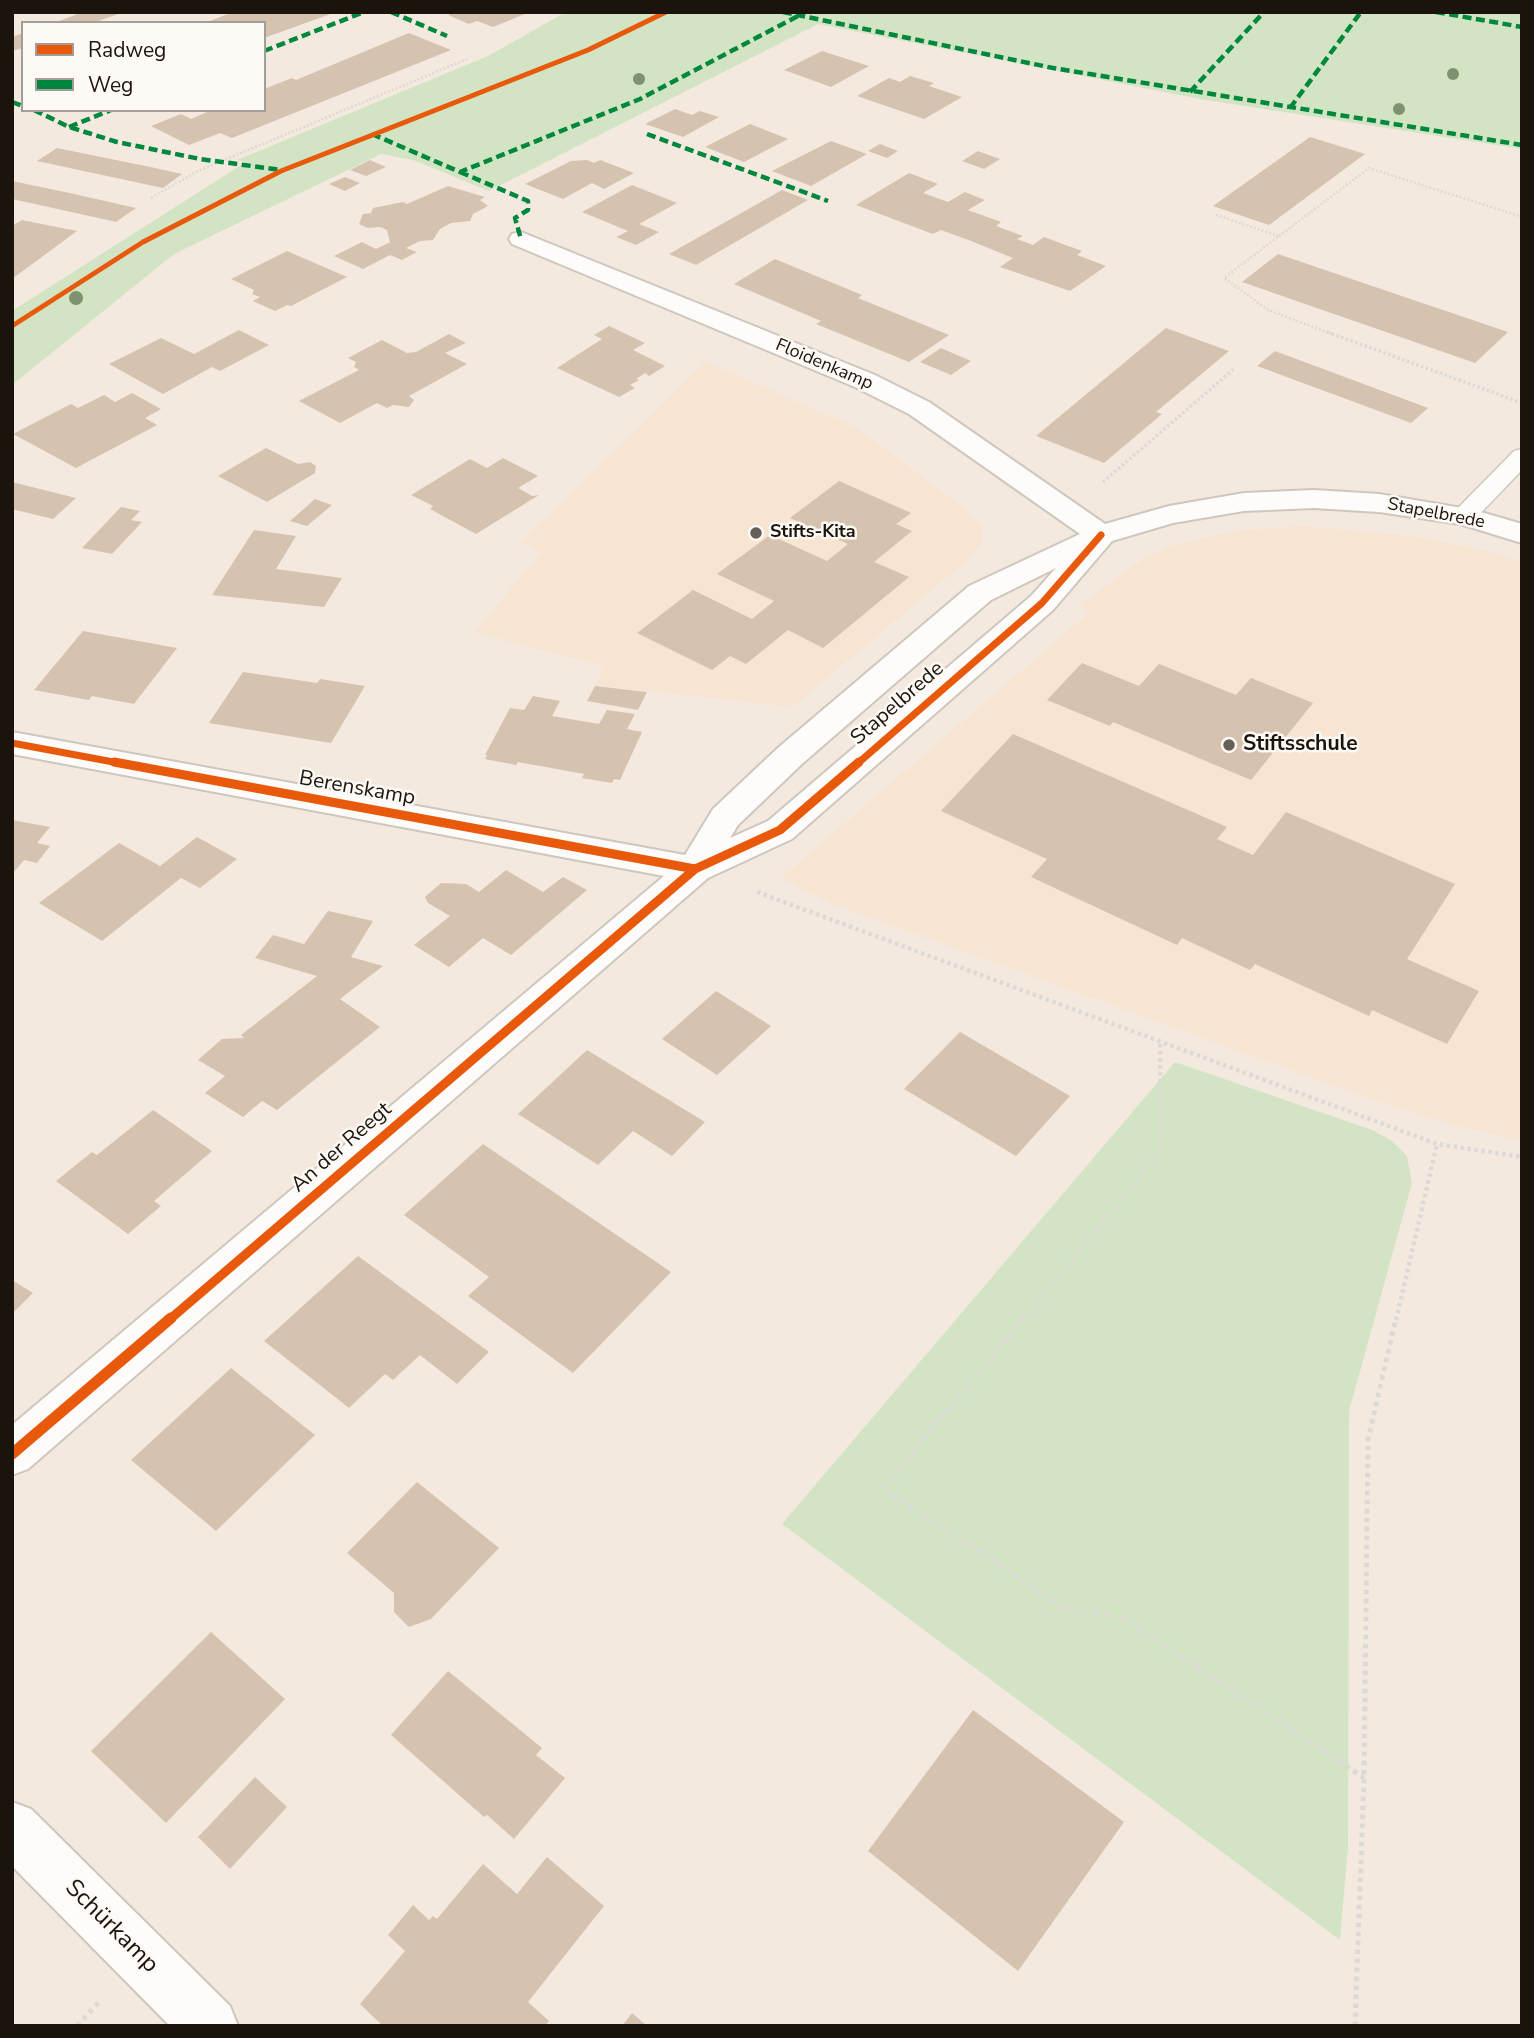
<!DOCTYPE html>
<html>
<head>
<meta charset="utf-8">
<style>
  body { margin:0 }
  #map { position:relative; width:1534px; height:2038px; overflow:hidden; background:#f4e9de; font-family:"Nunito Sans",sans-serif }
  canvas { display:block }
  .frame { position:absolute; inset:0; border:14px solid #1a140d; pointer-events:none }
  .legend { position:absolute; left:21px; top:21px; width:245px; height:91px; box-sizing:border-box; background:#fdf9f5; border:2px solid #a29d98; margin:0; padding:9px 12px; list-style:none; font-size:21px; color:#1a140d }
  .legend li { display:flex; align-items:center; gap:14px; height:35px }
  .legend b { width:35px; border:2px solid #a29d98 }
</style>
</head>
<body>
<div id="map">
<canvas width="1534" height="2038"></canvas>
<div class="frame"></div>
<ul class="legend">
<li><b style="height:9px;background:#e8590c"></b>Radweg</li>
<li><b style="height:9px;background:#00873e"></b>Weg</li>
</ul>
</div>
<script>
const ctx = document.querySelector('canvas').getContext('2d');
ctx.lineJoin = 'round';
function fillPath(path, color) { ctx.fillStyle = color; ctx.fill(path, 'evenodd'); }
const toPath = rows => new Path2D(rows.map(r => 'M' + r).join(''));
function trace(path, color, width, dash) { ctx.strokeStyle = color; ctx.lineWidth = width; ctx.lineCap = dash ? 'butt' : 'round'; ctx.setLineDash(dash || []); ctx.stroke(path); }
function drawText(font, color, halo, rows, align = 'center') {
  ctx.font = font + ' "Nunito Sans",sans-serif'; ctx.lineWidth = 5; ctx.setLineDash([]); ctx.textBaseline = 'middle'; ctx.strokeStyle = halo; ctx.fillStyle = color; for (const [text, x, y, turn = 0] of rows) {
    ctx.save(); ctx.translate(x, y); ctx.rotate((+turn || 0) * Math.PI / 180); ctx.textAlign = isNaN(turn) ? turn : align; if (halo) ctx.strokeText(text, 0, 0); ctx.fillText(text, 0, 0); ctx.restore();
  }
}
fillPath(toPath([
  [706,362,857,428,968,511,981,526,982,541,971,557,792,707,596,685,605,667,475,632,541,553,521,542],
  [1302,526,1412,536,1486,551,1522,562,1522,1140,1452,1125,1366,1097,830,903,781,878,1090,612,1080,605,1143,559,1170,546,1233,531]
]), '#f7e4d1');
fillPath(toPath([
  [566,12,1522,12,1522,149,1200,99,818,24,489,191,413,160,381,154,174,254,12,385,12,311,246,162,237,160,488,56],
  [1175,1062,1372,1130,1392,1141,1407,1156,1412,1183,1349,1411,1348,1847,1340,1940,782,1524]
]), '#d2e4c4');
fillPath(toPath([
  [83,12,121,12,121,13,93,23,54,23],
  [233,12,336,12,264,38,264,23,205,23],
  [456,12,521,12,525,14,493,27,477,21,469,24,448,15],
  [23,33,23,48,12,51,12,37],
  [409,33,451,50,232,138,220,133,189,145,151,126,181,114,191,119,212,110,264,110,264,89,292,78,296,80],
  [822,51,869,66,831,87,784,70],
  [910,76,934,83,929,86,962,97,924,119,857,96,889,78,900,82],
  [675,109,692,115,700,111,719,117,683,137,645,124],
  [750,124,788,139,744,162,705,147],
  [1310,137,1365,154,1269,225,1213,206],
  [831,141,867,154,811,186,772,171],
  [880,144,898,151,887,158,868,151],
  [57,148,155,168,182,174,163,188,37,161],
  [978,151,1000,159,984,169,962,161],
  [370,160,386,167,366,176,350,170],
  [587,160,594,163,600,160,634,173,604,189,592,183,563,199,525,184,571,161],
  [909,173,938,184,923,193,948,202,965,192,985,200,968,210,1001,222,996,226,1023,236,1017,239,1033,245,1044,237,1082,251,1077,255,1106,266,1070,291,1000,267,1013,258,971,241,941,230,933,234,856,205],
  [345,177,360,183,345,191,329,184],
  [12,181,65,192,136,208,116,222,103,219,12,199],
  [632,185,677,203,639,224,659,232,636,245,616,237,628,231,582,212],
  [448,186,485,197,480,200,488,206,473,214,470,221,451,223,440,229,433,240,420,241,406,248,417,252,402,260,390,255,363,269,334,256,362,242,376,249,390,242,387,230,380,227,368,228,359,224,363,214,371,213,373,208,403,202,407,204],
  [782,190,808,200,696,265,669,254],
  [22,220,77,231,12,279,12,226],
  [287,251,347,277,291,306,287,305,275,311,253,301,260,297,252,294,254,290,231,279],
  [1278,254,1387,291,1508,332,1475,363,1242,282],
  [775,259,862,295,858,298,949,335,909,362,816,324,821,321,734,284],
  [609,326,645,343,633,350,665,366,649,376,645,373,636,379,639,380,630,385,635,388,619,397,557,368,602,339,594,335],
  [1166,328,1229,351,1156,412,1162,414,1104,463,1036,436],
  [239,330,269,345,220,371,212,367,163,394,109,364,161,338,194,354],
  [449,334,466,343,445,353,467,364,409,396,414,400,409,407,393,405,387,408,377,403,340,423,299,401,359,370,354,367,356,362,348,358,382,340,407,353,416,352],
  [941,348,971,361,951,375,920,362],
  [1275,351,1428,408,1411,423,1257,366],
  [132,393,161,409,145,418,157,425,76,468,13,434,71,404,78,408,104,395,115,402],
  [266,448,298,464,310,462,316,466,315,473,267,502,218,476],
  [503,458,538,476,518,488,532,496,539,495,476,534,430,509,433,506,411,495,470,459,487,468],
  [839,481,911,513,896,524,912,531,874,562,909,577,823,648,788,630,746,664,730,656,712,670,637,633,693,590,752,619,774,601,717,574,770,535,827,561,848,544,790,518],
  [12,482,76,498,53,519,12,509],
  [315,499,332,505,307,526,290,521],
  [121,507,140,511,131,520,142,522,112,554,82,548],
  [254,530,296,536,276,569,342,578,324,607,212,595],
  [83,631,177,648,134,704,92,696,89,700,34,690],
  [1082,663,1139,686,1159,664,1236,695,1251,678,1313,703,1251,780,1113,722,1110,726,1047,700],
  [243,672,317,683,320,679,365,686,331,743,209,723],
  [595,686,647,692,638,710,587,701],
  [533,696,560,701,552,716,599,724,607,710,635,714,627,729,642,732,620,780,614,779,612,783,582,778,584,774,518,762,516,765,485,759,487,755,485,755,510,708,524,710],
  [1013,734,1227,827,1217,839,1253,855,1286,812,1455,884,1407,959,1479,991,1447,1044,1372,1010,1369,1016,1255,964,1250,970,1182,938,1177,945,1031,877,1047,859,941,811],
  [12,820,50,827,37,843,50,846,37,863,24,860,12,874],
  [197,837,237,859,200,888,181,878,102,941,39,903,119,843,160,866],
  [506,870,543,892,563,877,587,890,511,955,483,938,449,967,414,945,450,916,428,903,425,897,441,883,466,884,479,892],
  [328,911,373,921,351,957,383,966,340,999,380,1027,277,1110,262,1101,243,1117,205,1093,225,1076,198,1060,222,1039,244,1038,241,1035,317,976,255,958,273,935,304,944],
  [716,991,771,1026,717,1075,662,1039],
  [960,1032,1070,1096,1016,1156,904,1089],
  [587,1050,705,1122,672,1156,633,1131,598,1165,518,1114],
  [153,1110,212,1151,154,1201,161,1206,128,1234,56,1181,92,1152,97,1155],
  [483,1144,671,1272,573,1373,468,1296,489,1277,404,1215],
  [358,1256,489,1352,457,1384,420,1355,393,1380,385,1374,349,1408,264,1341],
  [12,1280,33,1293,12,1314],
  [231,1368,315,1435,216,1531,131,1460],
  [417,1482,499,1548,431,1619,409,1627,394,1612,394,1593,347,1553],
  [211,1632,285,1699,166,1823,91,1751],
  [448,1671,542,1748,536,1755,565,1778,514,1839,487,1815,484,1817,391,1735],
  [973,1710,1124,1822,1018,1971,868,1851],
  [255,1777,287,1807,230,1869,198,1837],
  [547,1857,604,1906,528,2002,549,2021,545,2026,383,2026,360,2004,405,1951,388,1935,413,1905,429,1920,433,1916,437,1919,483,1864,517,1894],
  [632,2013,647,2026,622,2026]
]), '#d6c3af');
const lane = toPath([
  [1522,449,1522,470,1473,521,1464,523,1455,521,1452,516,1455,511,1514,451,1522,449]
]);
const street = toPath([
  [521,232,875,375,929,402,1105,524,1169,506,1244,493,1314,490,1379,494,1474,510,1522,524,1522,543,1460,524,1379,512,1314,508,1244,511,1173,523,1112,541,1053,610,792,839,708,878,28,1469,12,1475,12,1425,664,876,12,754,12,732,685,855,713,809,779,747,969,586,1080,534,909,414,855,387,512,244,509,239,512,234,521,232],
  [1056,568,1031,596,768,821,730,838,738,825,803,763,991,600,1056,568],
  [12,1802,31,1809,230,2006,238,2026,170,2026,12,1866,12,1802]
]);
trace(lane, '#cfc6be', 3);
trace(street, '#cfc6be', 4);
trace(toPath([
  [151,198,198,171,467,59],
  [1216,215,1279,236],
  [1332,334,1268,310,1224,278,1369,168,1522,217]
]), '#dddad6', 2.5, [2, 2]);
trace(toPath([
  [1327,332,1522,403],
  [1103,482,1235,368]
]), '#dddad6', 3.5, [2.5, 2.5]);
trace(toPath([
  [757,892,1437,1144,1522,1157],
  [1023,1320,1161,1152,1160,1041],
  [1396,1320,1437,1144]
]), '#dddad6', 4.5, [3.5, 3.5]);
trace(toPath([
  [1024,1318,883,1489,1064,1607,1125,1619,1364,1778],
  [77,2026,100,2001],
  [1355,2026,1364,1778,1368,1440,1396,1318]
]), '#dddad6', 5, [4.5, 4.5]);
fillPath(lane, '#fdfcfa');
fillPath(street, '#fdfcfa');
trace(toPath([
  [391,12,447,36],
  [783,12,1053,68,1522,145],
  [1436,12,1522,27],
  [264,51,364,12],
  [1190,92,1264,12],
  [12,102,23,106],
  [1290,108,1361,12],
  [34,110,69,127,117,142,200,159,281,170],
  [69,127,111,110],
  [372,134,460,172,640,99,798,16],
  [647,134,828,201],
  [460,172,528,201,528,210,515,218,521,239]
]), '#00873e', 4.5, [9, 4.5]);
trace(toPath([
  [12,326,143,242,281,171,588,50,666,12]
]), '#e8590c', 5);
trace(toPath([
  [12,743,124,764],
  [857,764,1042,603,1101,535]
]), '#e8590c', 7);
trace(toPath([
  [114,762,695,869],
  [169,1320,695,869,780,830,859,762]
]), '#e8590c', 9);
trace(toPath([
  [12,1454,171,1318]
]), '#e8590c', 11);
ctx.fillStyle = '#7f926f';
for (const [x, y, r] of [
  [1453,74,6],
  [639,79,6],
  [1399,109,6],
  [76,298,7]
]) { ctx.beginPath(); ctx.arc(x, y, r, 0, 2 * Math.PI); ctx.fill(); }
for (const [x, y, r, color] of [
  [756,533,7,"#665f56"],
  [1229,745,7,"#665f56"]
]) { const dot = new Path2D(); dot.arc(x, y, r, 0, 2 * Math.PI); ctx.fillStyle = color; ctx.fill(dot); trace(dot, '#fdf9f5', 2.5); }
drawText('18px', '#1a140d', '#fdf9f5', [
  ["Floidenkamp",824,365,23],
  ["Stapelbrede",1436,514,11]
]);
drawText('bold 18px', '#1a140d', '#fdf9f5', [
  ["Stifts-Kita",770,533]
], 'left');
drawText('21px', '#1a140d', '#fdf9f5', [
  ["Stapelbrede",898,704,-41],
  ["Berenskamp",357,789,10],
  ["An der Reegt",342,1148,-41]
]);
drawText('bold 21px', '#1a140d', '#fdf9f5', [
  ["Stiftsschule",1243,745]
], 'left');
drawText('24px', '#1a140d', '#fdf9f5', [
  ["Schürkamp",111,1927,45]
]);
</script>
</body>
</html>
